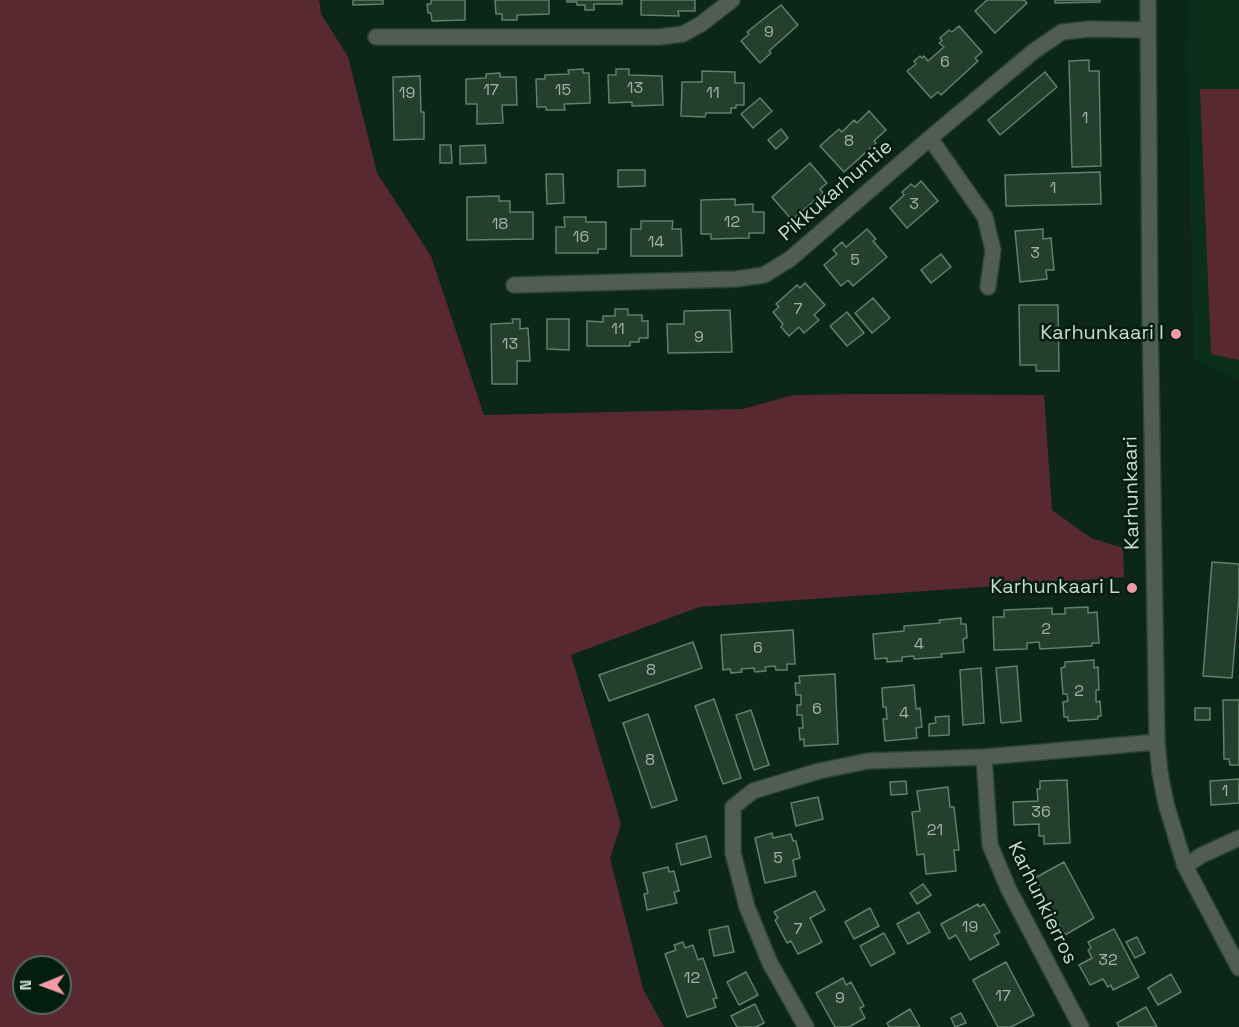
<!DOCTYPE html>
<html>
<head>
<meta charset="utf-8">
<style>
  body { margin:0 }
  #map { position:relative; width:1239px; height:1027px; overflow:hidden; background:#0c2717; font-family:"Space Grotesk",sans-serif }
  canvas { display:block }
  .north { position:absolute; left:12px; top:955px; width:60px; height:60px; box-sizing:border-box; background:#031d0e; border:2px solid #53695b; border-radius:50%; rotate:269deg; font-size:16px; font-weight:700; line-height:24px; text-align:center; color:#cadacf }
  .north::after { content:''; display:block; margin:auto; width:21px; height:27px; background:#f39aa7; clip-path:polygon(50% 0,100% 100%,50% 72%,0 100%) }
</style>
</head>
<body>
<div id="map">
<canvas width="1239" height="1027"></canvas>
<div class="north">N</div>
</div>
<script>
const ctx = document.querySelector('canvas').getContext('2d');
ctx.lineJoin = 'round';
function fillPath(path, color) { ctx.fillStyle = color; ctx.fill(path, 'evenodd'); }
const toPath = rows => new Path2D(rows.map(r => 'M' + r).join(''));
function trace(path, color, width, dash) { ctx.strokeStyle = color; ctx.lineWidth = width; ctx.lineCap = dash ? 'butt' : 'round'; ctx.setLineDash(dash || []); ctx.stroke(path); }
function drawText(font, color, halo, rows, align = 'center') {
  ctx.font = font + ' "Space Grotesk",sans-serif'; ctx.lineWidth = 5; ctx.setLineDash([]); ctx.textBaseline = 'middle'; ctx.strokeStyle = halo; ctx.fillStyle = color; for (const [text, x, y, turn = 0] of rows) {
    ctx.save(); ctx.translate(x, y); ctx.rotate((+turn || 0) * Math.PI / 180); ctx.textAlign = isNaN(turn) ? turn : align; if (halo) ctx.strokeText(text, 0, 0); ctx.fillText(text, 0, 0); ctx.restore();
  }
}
fillPath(toPath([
  [1188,0,1239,0,1239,380,1194,359,1187,60]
]), '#0b2f1a');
fillPath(toPath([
  [0,0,319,0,321,14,348,57,377,173,431,256,484,415,743,409,793,395,876,394,1044,395,1052,510,1091,538,1123,548,1124,577,699,607,571,655,621,824,610,858,643,989,664,1027,0,1027],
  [24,967,60,967,60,1003,24,1003],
  [1200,89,1239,89,1239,360,1211,354]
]), '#592931');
const building = toPath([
  [353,0,383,0,383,4,353,5,353,0],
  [431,0,465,0,465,20,432,21,431,13,428,13,427,4,431,4,431,0],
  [495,0,549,0,549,14,517,15,517,20,502,20,502,14,496,14,495,0],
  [567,0,622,0,622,4,594,4,594,10,585,10,585,5,577,5,577,2,567,2,567,0],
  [641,0,695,0,695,11,678,11,679,16,641,15,641,0],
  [987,0,1024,0,1027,3,995,33,975,11,987,0],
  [1055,0,1100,0,1100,2,1055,3,1055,0],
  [781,5,798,25,769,51,771,53,760,63,741,41,749,34,747,32,781,5],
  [959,26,982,52,975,58,978,61,941,95,938,92,931,98,907,71,916,64,914,61,920,56,922,58,924,56,928,61,944,47,939,43,942,41,940,38,949,30,952,32,959,26],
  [1089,60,1089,71,1099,71,1101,166,1072,167,1069,61,1089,60],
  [583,69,583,73,589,73,590,103,564,104,565,110,546,110,546,107,537,107,536,79,545,79,545,75,569,74,568,70,583,69],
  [616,69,629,69,629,75,662,76,663,105,632,106,632,102,609,103,608,75,616,75,616,69],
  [702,71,735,72,735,83,744,83,744,105,736,105,736,108,731,108,731,113,706,113,705,117,681,116,682,82,702,82,702,71],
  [1045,72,1057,87,1000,135,988,120,1045,72],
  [500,73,500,77,516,77,517,105,502,105,503,123,477,124,477,104,466,104,466,79,486,78,486,74,500,73],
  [420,76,421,112,424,112,424,139,394,140,393,77,420,76],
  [760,98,772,111,753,128,741,114,760,98],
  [869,111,886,130,874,141,876,143,844,172,820,146,839,129,842,132,854,120,857,123,869,111],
  [781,129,788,138,776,149,768,140,781,129],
  [440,145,451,145,452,163,440,163,440,145],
  [485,145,486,163,460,164,460,146,485,145],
  [810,163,827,183,820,189,823,193,792,220,772,197,810,163],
  [618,170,645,170,645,186,618,187,618,170],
  [1100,172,1101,204,1006,206,1005,175,1100,172],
  [546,174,563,174,564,203,547,204,546,174],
  [921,181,938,201,907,228,890,208,904,195,902,192,911,184,915,187,921,181],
  [499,196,499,201,510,201,510,212,533,212,533,239,467,240,467,197,499,196],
  [735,199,735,205,753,204,753,212,764,212,764,233,749,233,749,238,711,239,711,234,701,234,701,200,735,199],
  [564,217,586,217,586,222,606,222,606,249,598,249,598,253,556,253,556,227,565,227,564,217],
  [641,221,673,221,672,229,681,229,682,256,631,256,631,229,641,229,641,221],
  [867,229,876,239,873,241,887,257,853,286,848,280,841,286,824,265,837,254,833,250,842,242,846,247,867,229],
  [1043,229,1043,239,1051,238,1054,270,1046,270,1047,279,1020,282,1015,231,1043,229],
  [941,254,951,267,931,283,921,270,941,254],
  [805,283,825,305,814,315,819,320,804,333,799,327,789,336,781,327,783,324,773,312,779,307,776,304,797,285,800,288,805,283],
  [873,298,890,318,872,333,855,313,873,298],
  [1019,305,1058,305,1059,371,1036,371,1036,365,1020,365,1019,305],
  [615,309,628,309,628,315,642,315,642,321,648,321,648,338,639,338,639,342,630,342,630,346,587,346,587,321,603,322,603,316,615,316,615,309],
  [730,310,732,352,668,353,667,324,684,324,684,311,730,310],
  [847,312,864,333,847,346,830,326,847,312],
  [512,319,520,319,520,329,528,328,530,361,517,361,517,384,492,384,491,324,513,323,512,319],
  [547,319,569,319,569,350,547,349,547,319],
  [1212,562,1239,564,1239,596,1232,678,1203,676,1212,562],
  [1088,607,1088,613,1097,612,1099,643,1092,643,1092,646,1040,649,1039,642,1027,643,1027,649,994,650,993,617,1004,617,1004,610,1052,608,1052,614,1065,614,1065,608,1088,607],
  [961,618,961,624,966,624,967,638,963,639,964,652,941,654,942,657,914,659,914,656,902,657,902,661,887,662,887,658,875,659,873,634,904,631,904,626,940,623,939,620,961,618],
  [793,630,795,664,787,664,787,670,776,670,775,666,765,667,766,671,755,672,754,668,741,669,742,672,731,673,730,669,723,670,721,635,793,630],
  [693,642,702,668,609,701,599,675,693,642],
  [1094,660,1094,668,1098,667,1099,690,1096,690,1096,702,1100,701,1101,716,1098,716,1098,719,1068,721,1068,717,1064,717,1063,702,1068,701,1067,694,1063,694,1061,668,1065,667,1065,662,1094,660],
  [1017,666,1021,721,1001,723,996,668,1017,666],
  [981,668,984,723,963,725,960,670,981,668],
  [835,674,838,744,804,746,804,739,800,740,799,728,803,728,802,715,797,715,797,705,801,705,801,695,796,695,795,683,800,683,799,676,835,674],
  [914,685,916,709,920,708,922,727,916,728,917,738,885,741,883,719,887,719,886,707,883,707,882,688,914,685],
  [714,699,741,778,723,784,695,706,714,699],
  [1223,700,1239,700,1239,765,1230,765,1229,759,1224,759,1223,700],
  [1195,708,1210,708,1210,720,1195,720,1195,708],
  [751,710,769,765,754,770,736,715,751,710],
  [648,714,677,800,652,808,623,723,648,714],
  [949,716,949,735,929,736,929,724,936,723,935,717,949,716],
  [1239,779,1239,803,1211,805,1210,781,1239,779],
  [1067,780,1070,843,1044,844,1044,836,1039,836,1039,824,1014,825,1013,802,1038,801,1037,789,1040,789,1040,781,1067,780],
  [906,781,907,794,891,795,890,782,906,781],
  [948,787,950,807,954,807,959,850,954,850,956,871,926,874,924,854,917,855,912,812,920,811,917,791,948,787],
  [818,797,823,819,796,826,791,803,818,797],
  [772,833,773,838,791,834,793,841,796,841,800,858,793,860,796,876,765,883,755,838,772,833],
  [706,836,711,857,681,865,676,844,706,836],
  [1064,862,1094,918,1065,935,1055,917,1051,918,1040,897,1044,895,1035,878,1064,862],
  [668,867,669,872,674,871,679,891,674,892,677,903,647,910,644,894,648,893,643,873,668,867],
  [923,884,931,895,917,904,910,893,923,884],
  [815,891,825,910,810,918,822,942,798,954,791,941,787,943,775,920,778,918,774,912,815,891],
  [978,904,979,907,984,904,1000,932,994,935,999,944,970,960,956,935,949,939,941,924,978,904],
  [870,908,879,926,854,939,845,922,870,908],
  [919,912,930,932,908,944,897,924,919,912],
  [728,926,734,952,714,956,709,930,728,926],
  [1114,929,1139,977,1113,990,1111,985,1108,987,1103,979,1090,985,1079,965,1092,958,1088,950,1091,948,1088,942,1114,929],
  [884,933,895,953,871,966,860,946,884,933],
  [1137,937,1145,953,1135,958,1126,942,1137,937],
  [683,942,685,948,693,945,698,960,703,958,717,998,713,999,716,1007,687,1017,665,954,676,950,674,945,683,942],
  [1006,962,1034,1015,1011,1027,998,1027,973,980,1006,962],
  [746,972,758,995,739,1005,727,982,746,972],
  [1171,974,1181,992,1158,1005,1148,988,1171,974],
  [843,978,846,985,851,982,864,1006,860,1008,865,1018,849,1027,835,1027,816,993,843,978],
  [755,1004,764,1023,756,1027,737,1027,731,1016,755,1004],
  [1146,1007,1157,1027,1119,1027,1117,1023,1146,1007],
  [910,1009,920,1027,889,1027,887,1023,910,1009],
  [961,1013,966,1023,955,1027,951,1018,961,1013]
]);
fillPath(building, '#243f2d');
trace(building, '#63806c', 1.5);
const minor = toPath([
  [1148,0,1150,315,1157,742,1160,773,1166,804,1185,866,1239,968],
  [376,37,659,37,683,34,701,24,732,0],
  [930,138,985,217,993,250,988,287],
  [514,285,736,279,764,275,790,259,930,138,1034,51,1062,32,1090,29,1147,30],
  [984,757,990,845,1008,888,1081,1027],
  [1185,866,1202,855,1239,838],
  [806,1027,770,963,747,907,733,853,733,807,753,791,819,771,868,761,984,757,1157,742]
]);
trace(minor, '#2a4434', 18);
trace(minor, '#505c54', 15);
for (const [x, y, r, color] of [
  [1176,334,6,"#f39aa7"],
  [1132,588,6,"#f39aa7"]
]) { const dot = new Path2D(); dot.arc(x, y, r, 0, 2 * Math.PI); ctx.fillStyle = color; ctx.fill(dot); trace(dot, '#031d0e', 2); }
drawText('16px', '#a0b3a6', null, [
  ["9",769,33],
  ["6",945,63],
  ["13",635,89],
  ["17",491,91],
  ["15",563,91],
  ["19",407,94],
  ["11",713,94],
  ["1",1085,119],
  ["8",849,142],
  ["1",1053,189],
  ["3",914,205],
  ["12",732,223],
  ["18",500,225],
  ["16",581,238],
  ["14",656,243],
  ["3",1035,254],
  ["5",855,261],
  ["7",798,310],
  ["11",618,330],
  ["9",699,338],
  ["13",510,345],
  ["2",1046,630],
  ["4",919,645],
  ["6",758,649],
  ["8",651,671],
  ["2",1079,692],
  ["6",817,710],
  ["4",904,714],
  ["8",650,761],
  ["1",1225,792],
  ["36",1041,813],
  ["21",935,831],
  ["5",778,859],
  ["19",970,928],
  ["7",798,930],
  ["32",1108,961],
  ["12",692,979],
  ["17",1003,997],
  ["9",840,999]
]);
drawText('20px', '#cadacf', '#031d0e', [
  ["Pikkukarhuntie",836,191,-41],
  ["Karhunkaari",1132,493,-91],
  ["Karhunkierros",1042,903,64]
]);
drawText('20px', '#cadacf', '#031d0e', [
  ["Karhunkaari I",1164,334],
  ["Karhunkaari L",1120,588]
], 'right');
</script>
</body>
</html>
